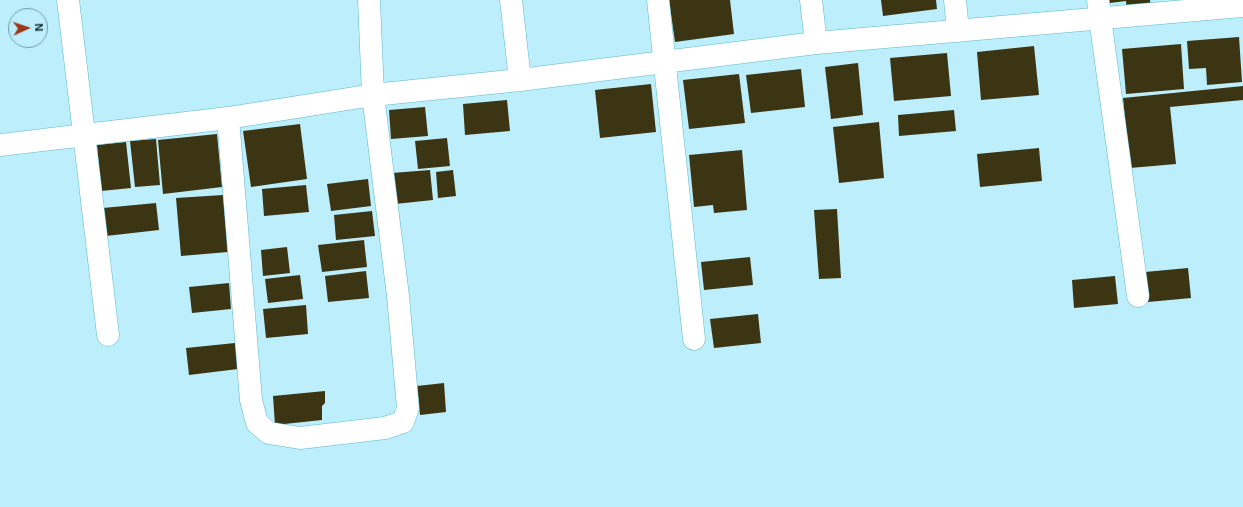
<!DOCTYPE html>
<html>
<head>
<meta charset="utf-8">
<style>
  body { margin:0 }
  #map { position:relative; width:1243px; height:507px; overflow:hidden; background:#bceefc; font-family:Helvetica,sans-serif }
  canvas { display:block }
  .north { position:absolute; left:8px; top:8px; width:40px; height:40px; box-sizing:border-box; background:#bceefc; border:1px solid #729ca7; border-radius:50%; rotate:87deg; font-size:11px; font-weight:700; line-height:16px; text-align:center; color:#042128 }
  .north::after { content:''; display:block; margin:auto; width:14px; height:18px; background:#9d3618; clip-path:polygon(50% 0,100% 100%,50% 72%,0 100%) }
</style>
</head>
<body>
<div id="map">
<canvas width="1243" height="507"></canvas>
<div class="north">N</div>
</div>
<script>
const ctx = document.querySelector('canvas').getContext('2d');
ctx.lineJoin = 'round';
function fillPath(path, color) { ctx.fillStyle = color; ctx.fill(path, 'evenodd'); }
const toPath = rows => new Path2D(rows.map(r => 'M' + r).join(''));
function trace(path, color, width, dash) { ctx.strokeStyle = color; ctx.lineWidth = width; ctx.lineCap = dash ? 'butt' : 'round'; ctx.setLineDash(dash || []); ctx.stroke(path); }
fillPath(toPath([
  [669,0,730,0,734,34,675,42],
  [881,0,936,0,937,9,883,16],
  [1109,0,1150,0,1151,10,1127,12,1126,1,1110,3],
  [1239,37,1242,82,1207,85,1206,68,1189,69,1187,41],
  [1181,44,1184,89,1126,94,1122,49],
  [1034,46,1039,95,981,100,977,52],
  [947,53,951,96,894,101,890,58],
  [858,63,863,115,831,119,825,67],
  [801,69,805,107,751,113,746,75],
  [739,74,745,123,689,129,683,80],
  [651,84,656,132,600,138,595,90],
  [1243,86,1243,100,1170,107,1176,164,1130,168,1123,98],
  [507,100,510,131,465,135,463,104],
  [425,107,428,136,391,139,389,110],
  [954,110,956,131,899,136,898,115],
  [879,122,884,178,839,183,833,127],
  [300,124,307,179,251,187,243,131],
  [217,134,222,187,163,194,158,140],
  [447,138,450,166,418,169,415,141],
  [156,139,160,185,135,187,130,141],
  [126,142,131,188,101,191,97,145],
  [1039,148,1042,181,980,187,977,154],
  [742,150,747,210,714,213,713,205,694,207,689,155],
  [430,170,433,200,395,204,392,173],
  [453,170,456,196,438,198,436,172],
  [368,179,371,206,331,211,327,184],
  [306,185,309,212,264,216,262,189],
  [223,195,228,252,181,256,176,198],
  [156,203,159,230,106,236,103,208],
  [837,209,841,278,819,279,814,210],
  [372,211,375,236,336,240,334,215],
  [364,240,367,267,322,272,318,245],
  [287,247,290,273,263,276,261,250],
  [750,257,753,285,704,290,701,262],
  [1188,268,1191,298,1148,302,1145,272],
  [366,271,369,298,328,302,325,276],
  [300,275,303,299,268,303,265,279],
  [1115,276,1118,304,1074,308,1072,280],
  [229,283,231,309,192,313,189,287],
  [306,305,308,334,266,338,263,309],
  [758,314,761,343,714,348,710,319],
  [235,343,238,369,189,375,186,348],
  [444,383,446,412,420,415,417,386],
  [325,391,325,403,322,406,322,420,275,425,273,396]
]), '#3c3514');
const minor = toPath([
  [68,0,108,335],
  [511,0,520,80],
  [658,0,694,339],
  [811,0,816,43],
  [955,0,958,31],
  [1098,0,1100,18,1138,296],
  [228,118,251,400,257,423,269,433,300,438,385,428,403,422,408,408,398,296,373,95,369,0],
  [0,145,228,118,373,95,520,80,816,43,1243,6]
]);
trace(minor, '#5db7cd', 23);
trace(minor, '#fff', 22);
</script>
</body>
</html>
